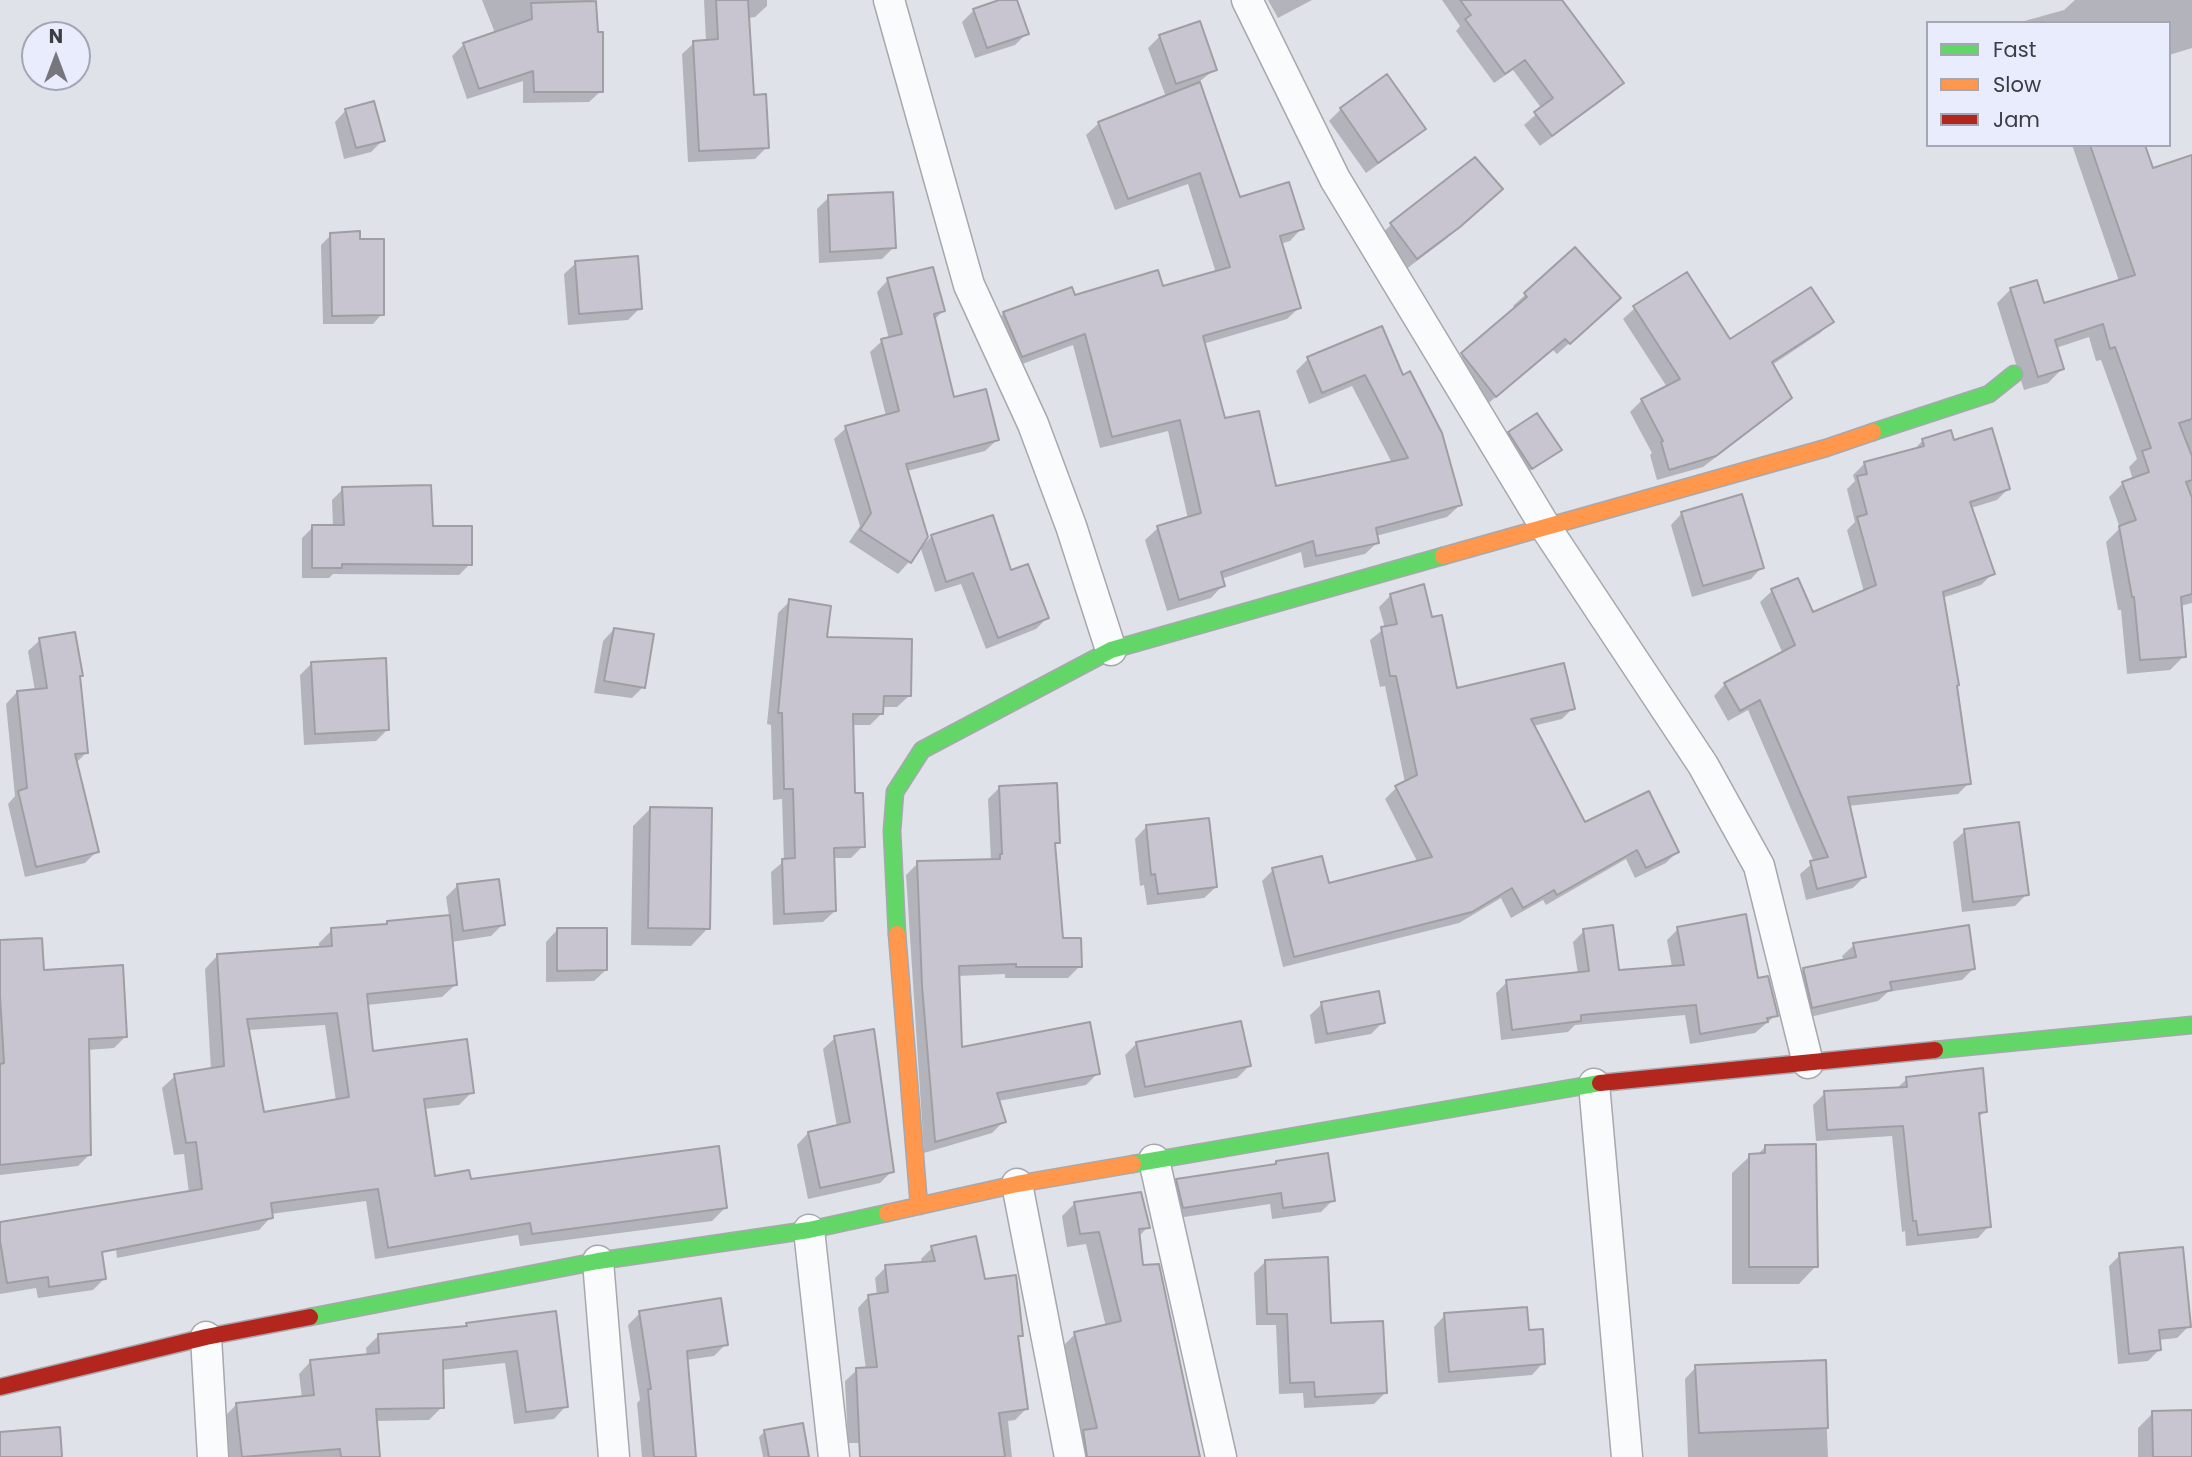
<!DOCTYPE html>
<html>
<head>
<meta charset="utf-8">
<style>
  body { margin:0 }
  #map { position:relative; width:2192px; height:1457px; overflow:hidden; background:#e0e2ea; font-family:Poppins,sans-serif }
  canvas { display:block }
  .legend { position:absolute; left:1926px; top:21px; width:245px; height:126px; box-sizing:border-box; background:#e8ecfd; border:2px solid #a3a6b3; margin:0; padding:9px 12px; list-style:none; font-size:21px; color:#3b3d43 }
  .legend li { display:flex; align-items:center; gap:14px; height:35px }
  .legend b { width:35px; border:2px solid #a3a6b3 }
  .north { position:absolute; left:21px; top:21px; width:70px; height:70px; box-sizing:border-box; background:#e8ecfd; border:2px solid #a3a6b3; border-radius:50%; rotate:0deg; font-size:19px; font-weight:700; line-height:28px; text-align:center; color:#3b3d43 }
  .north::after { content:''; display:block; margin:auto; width:24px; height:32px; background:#75777d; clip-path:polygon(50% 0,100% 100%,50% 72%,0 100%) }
</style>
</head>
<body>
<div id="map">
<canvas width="2192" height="1457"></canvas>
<ul class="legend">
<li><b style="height:9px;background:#63d668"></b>Fast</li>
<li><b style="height:9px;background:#ff974d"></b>Slow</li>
<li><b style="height:9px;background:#b3261e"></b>Jam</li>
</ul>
<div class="north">N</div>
</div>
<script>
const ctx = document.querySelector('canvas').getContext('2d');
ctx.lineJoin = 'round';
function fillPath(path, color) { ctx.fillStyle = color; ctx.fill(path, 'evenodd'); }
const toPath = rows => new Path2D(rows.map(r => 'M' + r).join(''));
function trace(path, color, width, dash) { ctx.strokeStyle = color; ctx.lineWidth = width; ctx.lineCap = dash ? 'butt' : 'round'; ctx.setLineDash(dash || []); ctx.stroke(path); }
fillPath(toPath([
  [482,0,594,0,601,91,589,102,523,103,523,81,467,99,452,56,464,44,495,33],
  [704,0,767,0,767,6,755,17,747,18,753,97,767,147,755,159,688,162,682,54,694,43,706,42],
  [1004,0,1015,0,1027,33,1015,45,975,58,962,22,974,10],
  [1268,0,1312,0,1278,18],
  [1442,0,1562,0,1622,83,1611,94,1540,146,1524,125,1542,109,1513,70,1494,83,1456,31,1460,26],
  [2075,0,2192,0,2192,48,2169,55,2169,23,2017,23,2064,10],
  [1160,36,1215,69,1199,82,1239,199,1302,228,1290,241,1280,244,1300,307,1287,319,1203,344,1224,421,1274,488,1392,463,1352,386,1309,404,1296,371,1308,359,1382,328,1460,505,1447,517,1376,536,1378,542,1365,554,1304,568,1301,552,1221,579,1223,585,1211,598,1167,611,1145,540,1158,528,1188,519,1168,431,1100,448,1073,345,1009,369,992,326,1004,313,1074,297,1162,288,1216,273,1188,184,1115,210,1086,135,1099,123,1166,97,1148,48],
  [1387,77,1424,129,1412,140,1366,173,1329,121,1341,109],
  [346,110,383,140,371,152,344,159,335,122],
  [2072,145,2143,145,2152,171,2192,157,2192,603,2180,606,2184,656,2170,670,2127,674,2121,610,2118,610,2106,542,2120,528,2109,497,2123,483,2133,480,2129,467,2137,459,2101,360,2096,361,2089,337,2056,348,2062,369,2048,383,2024,390,1997,303,2011,289,2043,305,2119,281],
  [1475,160,1489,200,1446,239,1405,270,1379,236,1391,225],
  [829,197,894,247,882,259,819,263,817,209],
  [331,235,382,314,373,324,323,324,321,245],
  [1575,249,1607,309,1557,354,1552,349,1484,407,1450,366,1516,309,1513,306],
  [576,263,640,308,628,320,568,325,564,274],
  [888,280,943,311,933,321,953,399,997,440,985,451,907,471,922,546,932,536,1010,573,1047,618,1036,629,986,649,961,584,935,592,920,546,909,562,898,574,849,542,860,526,834,439,846,428,886,416,870,352,882,341,889,339,877,292],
  [1635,308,1730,342,1832,322,1820,333,1772,365,1790,398,1778,410,1703,467,1657,480,1650,455,1652,453,1630,412,1642,400,1667,387,1623,319],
  [1950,432,1953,442,2008,489,1997,500,1971,508,1993,573,1981,585,1942,598,1969,783,1958,794,1848,806,1864,877,1853,888,1806,900,1800,874,1814,862,1748,710,1728,721,1714,696,1725,684,1783,654,1760,602,1772,591,1812,614,1864,592,1847,530,1855,522,1847,489,1855,481,1853,475,1864,464,1913,451,1922,441],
  [1510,433,1559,450,1526,473,1504,439],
  [343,489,431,528,470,564,459,575,333,574,329,578,302,578,302,538,313,527,333,527,332,500],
  [1682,513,1762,567,1751,579,1692,597,1671,525],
  [1390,596,1431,619,1455,690,1573,708,1562,719,1533,726,1585,825,1677,852,1666,863,1635,878,1626,859,1546,905,1543,900,1511,918,1501,898,1459,923,1283,967,1262,881,1273,870,1327,886,1418,863,1385,799,1396,788,1405,783,1385,686,1380,687,1370,640,1385,628,1379,607],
  [790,601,825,638,909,696,897,707,881,707,881,714,870,725,851,725,853,795,863,846,851,858,832,858,835,911,823,922,773,925,771,872,784,861,782,799,773,800,771,725,767,724,778,613],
  [614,629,643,687,632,698,594,693,603,641],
  [40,640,82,675,79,678,87,752,76,763,97,851,85,863,25,877,8,804,15,796,6,704,17,692,35,691,28,651],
  [312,663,387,730,376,741,304,745,300,675],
  [1000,787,1058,842,1053,846,1062,940,1080,966,1068,978,1005,978,1005,974,958,976,960,1049,1098,1073,1086,1085,998,1101,1004,1121,992,1133,924,1153,906,875,918,863,991,861,988,799],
  [651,808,708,928,691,946,631,945,633,826],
  [1146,827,1216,887,1204,898,1147,905,1144,885,1140,886,1135,839],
  [1965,831,2027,894,2015,906,1962,912,1953,842],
  [458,885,503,924,491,936,451,942,455,985,442,997,367,1005,371,1053,472,1092,459,1105,424,1109,433,1178,725,1208,712,1221,520,1246,518,1235,375,1259,366,1201,271,1214,271,1217,259,1230,117,1258,112,1216,189,1193,184,1154,174,1155,162,1088,175,1076,211,1070,205,969,217,956,319,949,319,943,332,930,449,916,446,897],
  [325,1025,336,1101,263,1114,248,1030],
  [1678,929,1756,980,1776,1015,1755,1033,1690,1044,1685,1015,1575,1025,1568,1032,1501,1040,1496,993,1507,982,1578,974,1573,942,1584,931,1618,972,1672,967,1667,940],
  [557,930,606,970,594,981,546,982,546,942],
  [0,942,42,971,125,1037,114,1048,87,1050,90,1154,78,1166,0,1175],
  [1854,945,1973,969,1962,980,1888,992,1878,1001,1801,1019,1792,982,1803,970,1844,961,1842,956],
  [1322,1004,1383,1022,1371,1034,1315,1044,1310,1015],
  [835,1038,892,1171,880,1183,808,1199,797,1145,808,1133,837,1127,823,1049],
  [1137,1043,1249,1066,1237,1078,1134,1098,1125,1055],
  [1907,1079,1985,1111,1978,1118,1989,1226,1978,1238,1906,1246,1905,1231,1902,1232,1892,1136,1816,1141,1813,1105,1825,1093,1896,1089],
  [1766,1146,1816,1266,1799,1284,1732,1284,1732,1173,1750,1156,1757,1155],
  [1277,1163,1333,1200,1321,1212,1272,1219,1270,1204,1171,1219,1165,1192,1177,1180,1273,1167],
  [1075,1203,1148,1227,1138,1237,1141,1266,1199,1457,1073,1457,1070,1444,1082,1433,1062,1347,1075,1334,1106,1327,1086,1244,1067,1247,1062,1216],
  [97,1227,104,1279,93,1290,38,1298,36,1288,0,1294,0,1241],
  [932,1248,983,1281,1021,1335,1016,1340,1026,1409,1015,1420,1008,1421,1012,1457,873,1457,871,1443,848,1443,845,1381,857,1370,866,1370,858,1308,869,1296,877,1295,875,1278,886,1267,922,1264,921,1259],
  [2120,1255,2189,1326,2177,1338,2158,1340,2159,1350,2148,1361,2118,1364,2109,1266],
  [1265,1262,1330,1325,1386,1392,1374,1404,1304,1408,1303,1393,1279,1394,1276,1325,1256,1325,1254,1273],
  [554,1313,566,1406,554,1419,514,1424,505,1363,441,1370,442,1407,429,1420,375,1421,378,1457,226,1457,228,1455,224,1417,236,1405,302,1398,299,1374,311,1361,367,1356,366,1348,379,1335,464,1327,467,1325],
  [640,1313,726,1344,714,1356,686,1360,694,1457,642,1457,637,1403,640,1400,628,1325],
  [1445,1315,1543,1363,1532,1375,1438,1383,1434,1327],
  [1824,1362,1828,1457,1688,1457,1685,1379,1696,1367],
  [2192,1412,2192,1457,2138,1457,2138,1428,2153,1413],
  [765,1431,807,1457,763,1457,759,1437]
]), '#0003');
const building = toPath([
  [716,0,748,0,754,95,766,94,769,148,699,151,693,41,718,39,716,0],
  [999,0,1017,0,1029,34,987,48,973,9,999,0],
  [1460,0,1562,0,1624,83,1552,136,1534,112,1553,98,1525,60,1505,74,1465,19,1471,15,1460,0],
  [596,1,598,32,603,32,603,92,534,92,533,71,479,89,463,43,532,19,531,3,596,1],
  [1200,21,1217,70,1176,84,1159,35,1200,21],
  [1387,74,1426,129,1378,163,1340,108,1387,74],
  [1200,82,1240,197,1289,182,1304,229,1280,236,1301,308,1203,336,1225,418,1259,411,1276,486,1408,458,1365,375,1322,393,1307,357,1382,326,1403,375,1410,371,1442,433,1462,505,1376,528,1379,543,1316,556,1313,541,1221,572,1225,586,1179,600,1157,526,1201,513,1180,420,1112,437,1085,334,1022,357,1003,312,1072,287,1075,295,1158,270,1163,286,1230,267,1200,173,1128,199,1098,122,1200,82],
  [374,101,385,141,356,148,345,109,374,101],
  [2090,145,2145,145,2153,168,2192,155,2192,419,2179,423,2192,456,2192,480,2186,482,2192,498,2192,594,2181,597,2186,657,2140,660,2134,597,2132,597,2119,526,2136,520,2122,482,2149,472,2142,451,2151,448,2115,347,2110,349,2103,324,2055,340,2064,369,2038,377,2010,288,2037,280,2044,303,2135,275,2090,145],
  [1475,157,1503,189,1460,227,1417,259,1390,223,1475,157],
  [893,192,896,248,830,252,828,195,893,192],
  [360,231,360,239,384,239,384,315,332,316,330,233,360,231],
  [1575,247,1621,298,1570,344,1565,339,1496,397,1461,353,1527,297,1524,293,1575,247],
  [638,256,642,309,579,314,575,261,638,256],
  [933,267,945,311,934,314,954,397,986,389,999,440,906,464,928,537,911,563,860,530,871,513,845,426,899,411,881,339,902,334,887,278,933,267],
  [1687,272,1730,339,1811,287,1834,322,1772,362,1792,398,1716,456,1669,470,1661,442,1663,441,1641,399,1680,379,1633,306,1687,272],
  [1537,413,1562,450,1532,469,1508,432,1537,413],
  [1992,428,2010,489,1970,502,1995,574,1943,592,1959,685,1957,686,1971,784,1848,797,1866,877,1817,889,1810,861,1828,857,1760,700,1740,711,1724,683,1795,645,1771,589,1798,578,1813,612,1876,585,1857,517,1867,514,1857,476,1867,474,1864,462,1924,446,1922,439,1951,430,1954,440,1992,428],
  [431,485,433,526,472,526,472,565,342,564,342,568,312,568,312,525,344,525,342,487,431,485],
  [1742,494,1764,568,1703,586,1681,512,1742,494],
  [993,515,1011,570,1028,564,1049,618,998,638,973,573,946,582,931,535,993,515],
  [1424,584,1432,617,1442,615,1457,688,1564,663,1575,709,1531,719,1585,822,1649,791,1679,852,1646,868,1637,850,1557,895,1554,890,1523,908,1512,888,1472,912,1294,957,1272,868,1322,856,1329,883,1432,857,1395,786,1417,775,1396,676,1390,676,1381,627,1397,624,1390,594,1424,584],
  [789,599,831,606,827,637,912,639,911,696,884,696,883,714,853,714,855,793,863,793,865,847,834,848,836,911,784,914,782,859,795,858,793,789,784,789,782,713,778,713,789,599],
  [614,628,654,634,645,688,604,681,614,628],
  [75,632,83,676,80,676,88,753,75,754,99,852,36,867,18,791,27,788,17,691,47,688,39,638,75,632],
  [386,658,389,730,315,734,311,662,386,658],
  [1057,783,1060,843,1055,843,1063,938,1081,938,1082,967,1016,967,1016,964,959,966,962,1047,1090,1022,1100,1074,997,1093,1006,1122,935,1142,922,986,917,861,1000,859,1000,854,1002,854,999,786,1057,783],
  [650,807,712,808,710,929,648,928,650,807],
  [1209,818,1217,887,1158,894,1155,874,1151,875,1146,825,1209,818],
  [2019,822,2029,895,1973,902,1964,829,2019,822],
  [499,879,505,925,463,931,457,884,499,879],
  [1746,914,1758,978,1768,976,1778,1016,1767,1018,1768,1022,1700,1034,1696,1005,1581,1015,1581,1021,1512,1030,1506,980,1589,971,1583,929,1613,925,1619,970,1684,965,1677,927,1746,914],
  [450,915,457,985,367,994,373,1051,467,1039,474,1093,424,1099,435,1176,469,1170,471,1179,719,1146,727,1208,532,1234,530,1223,388,1248,378,1189,271,1203,273,1218,102,1252,106,1279,49,1287,48,1277,7,1283,0,1241,0,1222,202,1189,196,1142,186,1143,174,1074,224,1066,217,954,332,946,331,928,387,924,387,921,450,915],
  [337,1013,349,1097,264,1112,247,1019,337,1013],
  [1969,925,1975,969,1890,982,1892,990,1812,1008,1803,968,1856,957,1853,943,1969,925],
  [557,928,607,928,607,970,557,971,557,928],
  [42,938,44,970,123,965,127,1037,89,1039,91,1155,0,1165,0,1064,4,1063,0,996,0,940,42,938],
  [1379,991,1385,1023,1327,1034,1321,1002,1379,991],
  [1241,1021,1251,1066,1145,1087,1136,1042,1241,1021],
  [874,1029,894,1172,820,1188,808,1132,850,1122,834,1036,874,1029],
  [1983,1068,1987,1112,1979,1113,1991,1227,1918,1235,1916,1221,1913,1221,1903,1126,1827,1130,1824,1091,1907,1087,1906,1077,1983,1068],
  [1816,1144,1818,1267,1749,1267,1749,1154,1765,1153,1765,1145,1816,1144],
  [1328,1153,1335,1201,1283,1208,1281,1193,1183,1208,1176,1179,1276,1164,1276,1161,1328,1153],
  [1141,1192,1150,1228,1139,1229,1143,1265,1159,1264,1200,1457,1087,1457,1083,1430,1097,1428,1074,1332,1121,1321,1099,1232,1080,1234,1074,1202,1141,1192],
  [976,1236,985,1279,1016,1275,1023,1336,1018,1336,1028,1409,999,1413,1005,1457,860,1457,856,1368,877,1367,868,1295,888,1292,885,1265,935,1261,931,1246,976,1236],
  [2183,1247,2191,1327,2159,1330,2161,1350,2129,1354,2119,1253,2183,1247],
  [1328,1257,1331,1323,1383,1321,1387,1393,1315,1397,1314,1382,1290,1383,1287,1314,1267,1314,1265,1260,1328,1257],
  [721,1298,728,1345,687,1351,696,1457,654,1457,648,1389,651,1389,639,1311,721,1298],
  [1527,1307,1529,1330,1543,1329,1545,1364,1449,1372,1444,1313,1527,1307],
  [556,1311,568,1407,526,1412,517,1351,443,1360,444,1408,376,1409,380,1457,341,1457,340,1449,242,1457,236,1403,314,1395,310,1360,379,1353,378,1334,467,1326,466,1323,556,1311],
  [1826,1360,1828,1428,1699,1433,1695,1365,1826,1360],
  [2192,1410,2192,1457,2153,1457,2152,1411,2192,1410],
  [803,1423,809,1457,769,1457,764,1430,803,1423],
  [60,1427,62,1457,0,1457,0,1432,60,1427]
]);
fillPath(building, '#c8c5d0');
trace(building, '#9f9ea4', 2);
const street = toPath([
  [889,0,969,285,1033,424,1071,526,1111,650],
  [1247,0,1335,179,1546,528,1703,765,1759,866,1808,1063],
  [1594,1084,1627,1457],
  [1154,1160,1221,1457],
  [1017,1184,1070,1457],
  [809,1230,834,1457],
  [598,1261,614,1457],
  [206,1337,213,1457]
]);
const fast = toPath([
  [1873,432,1989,394,2014,374],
  [897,934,892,831,895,792,922,750,1111,650,1443,556],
  [1935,1050,2192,1025],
  [1133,1164,1600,1083],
  [310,1317,598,1261,809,1230,887,1213]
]);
const slow = toPath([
  [1443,556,1826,448,1873,432],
  [897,934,919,1206],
  [887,1213,1017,1184,1133,1164]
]);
const jam = toPath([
  [1600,1083,1935,1050],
  [0,1387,206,1337,310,1317]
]);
trace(street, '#a6a8ae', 33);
trace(fast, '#a6a8ae', 19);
trace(slow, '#a6a8ae', 19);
trace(jam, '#a6a8ae', 19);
trace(street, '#fafbfc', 30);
trace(fast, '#63d668', 16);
trace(slow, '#ff974d', 16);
trace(jam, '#b3261e', 16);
</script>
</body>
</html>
